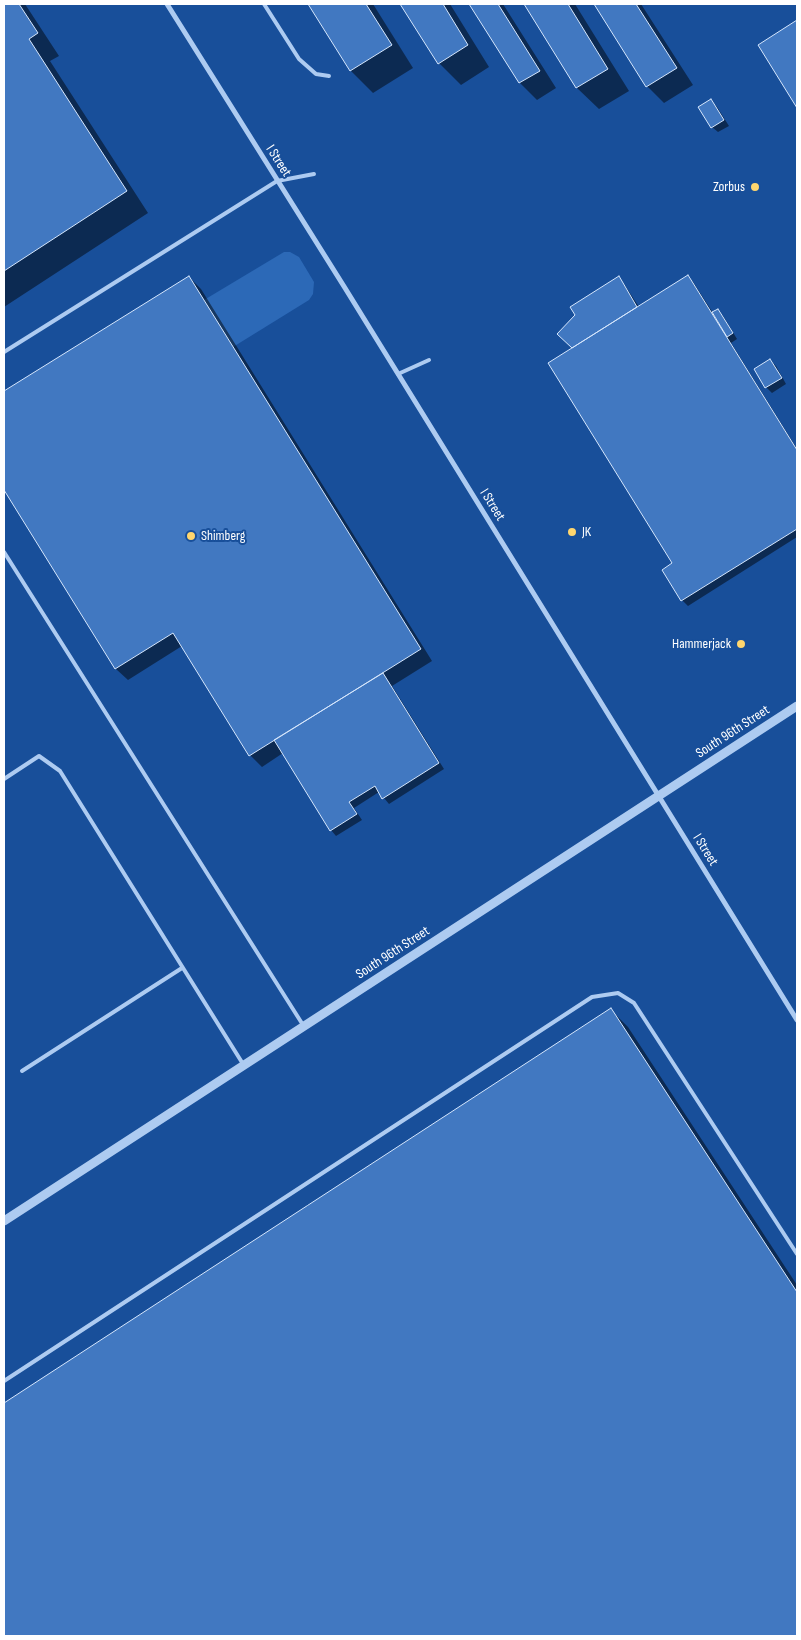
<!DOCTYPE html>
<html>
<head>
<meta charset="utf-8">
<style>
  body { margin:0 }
  #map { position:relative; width:801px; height:1640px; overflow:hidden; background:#184f9a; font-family:"Sofia Sans Condensed",sans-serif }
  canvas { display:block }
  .frame { position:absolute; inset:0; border:5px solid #fff; pointer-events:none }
</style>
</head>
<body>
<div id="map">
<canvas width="801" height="1640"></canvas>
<div class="frame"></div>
</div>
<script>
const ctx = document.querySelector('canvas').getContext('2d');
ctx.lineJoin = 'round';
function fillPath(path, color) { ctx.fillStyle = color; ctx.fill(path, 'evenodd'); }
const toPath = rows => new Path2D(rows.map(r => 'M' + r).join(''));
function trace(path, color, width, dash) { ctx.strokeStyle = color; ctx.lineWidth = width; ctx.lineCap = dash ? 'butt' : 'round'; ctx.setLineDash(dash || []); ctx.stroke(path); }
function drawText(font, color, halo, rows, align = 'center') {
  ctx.font = font + ' "Sofia Sans Condensed",sans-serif'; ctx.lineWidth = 4; ctx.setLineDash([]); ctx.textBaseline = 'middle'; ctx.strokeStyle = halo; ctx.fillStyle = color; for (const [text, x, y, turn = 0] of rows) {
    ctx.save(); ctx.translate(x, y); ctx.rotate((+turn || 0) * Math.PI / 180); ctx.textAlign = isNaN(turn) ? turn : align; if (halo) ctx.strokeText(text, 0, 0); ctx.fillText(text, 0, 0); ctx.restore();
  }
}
fillPath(toPath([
  [284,252,290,252,299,257,314,282,313,294,309,300,233,347,204,300]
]), '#2c69b7');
fillPath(toPath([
  [4,4,25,4,59,56,50,61,148,213,4,307],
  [309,4,373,4,413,68,373,93,351,71],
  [402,4,450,4,489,67,461,85,439,63],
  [471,4,503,4,556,88,537,100,520,83],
  [525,4,575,4,629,91,599,109,577,88],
  [595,4,641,4,693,85,664,103,647,86],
  [797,22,797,106,759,46],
  [711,101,717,107,729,126,718,132,712,127],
  [189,277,201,289,432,661,392,686,444,769,389,804,379,792,354,808,362,820,336,836,331,830,283,753,262,767,250,755,182,646,128,680,116,669,4,488,4,393],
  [688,277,693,282,713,313,718,310,723,316,737,339,731,343,797,449,797,537,688,606,682,600,674,563,574,348,618,278,624,284,639,307],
  [770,360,776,366,786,384,772,393,766,387],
  [611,1010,628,1027,797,1285,797,1636,4,1636,4,1404]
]), '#0007');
const building = toPath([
  [4,4,19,4,38,33,29,39,127,191,4,271,4,4],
  [308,4,366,4,392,45,350,71,308,4],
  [400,4,443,4,468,45,438,64,400,4],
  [469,4,498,4,540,71,519,83,469,4],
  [524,4,568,4,608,69,576,88,524,4],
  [594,4,636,4,677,68,646,87,594,4],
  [797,20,797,108,758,45,797,20],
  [711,99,724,120,711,128,698,107,711,99],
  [688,275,797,450,797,529,681,601,662,570,672,563,548,363,688,275],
  [189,276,421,649,249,756,173,633,115,669,4,490,4,391,189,276],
  [619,276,637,307,572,348,557,334,575,315,570,307,619,276],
  [718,309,733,333,727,337,712,312,718,309],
  [770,359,782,378,765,388,754,369,770,359],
  [383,673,439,763,382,799,375,786,349,802,357,814,330,831,274,740,383,673],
  [611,1008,797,1292,797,1636,4,1636,4,1403,611,1008]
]);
fillPath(building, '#4178c1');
trace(building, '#d5e6fc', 1);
trace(toPath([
  [264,4,299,59,316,74,329,76],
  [4,352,277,181,314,174],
  [398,374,429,360],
  [4,552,303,1025],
  [4,779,39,756,60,771,243,1064],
  [22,1071,182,968],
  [4,1381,592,997,618,993,634,1003,797,1254]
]), '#adcbf1', 4);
trace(toPath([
  [167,4,345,288,797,1020]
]), '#adcbf1', 5);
trace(toPath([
  [4,1221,797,706]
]), '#adcbf1', 9);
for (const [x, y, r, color] of [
  [755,187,5,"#ffd66e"],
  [572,532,5,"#ffd66e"],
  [191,536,5,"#ffd66e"],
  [741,644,5,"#ffd66e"]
]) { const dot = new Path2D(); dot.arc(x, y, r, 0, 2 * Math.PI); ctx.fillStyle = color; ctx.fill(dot); trace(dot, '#184f9a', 2); }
drawText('14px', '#fff', '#184f9a', [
  ["I Street",278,161,57],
  ["I Street",492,505,58],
  ["South 96th Street",733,732,-33],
  ["I Street",705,850,58],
  ["South 96th Street",393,953,-33]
]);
drawText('14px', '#fff', '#184f9a', [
  ["Zorbus",745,187],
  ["JK",582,532,"left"],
  ["Shimberg",201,536,"left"],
  ["Hammerjack",731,644]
], 'right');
</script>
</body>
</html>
